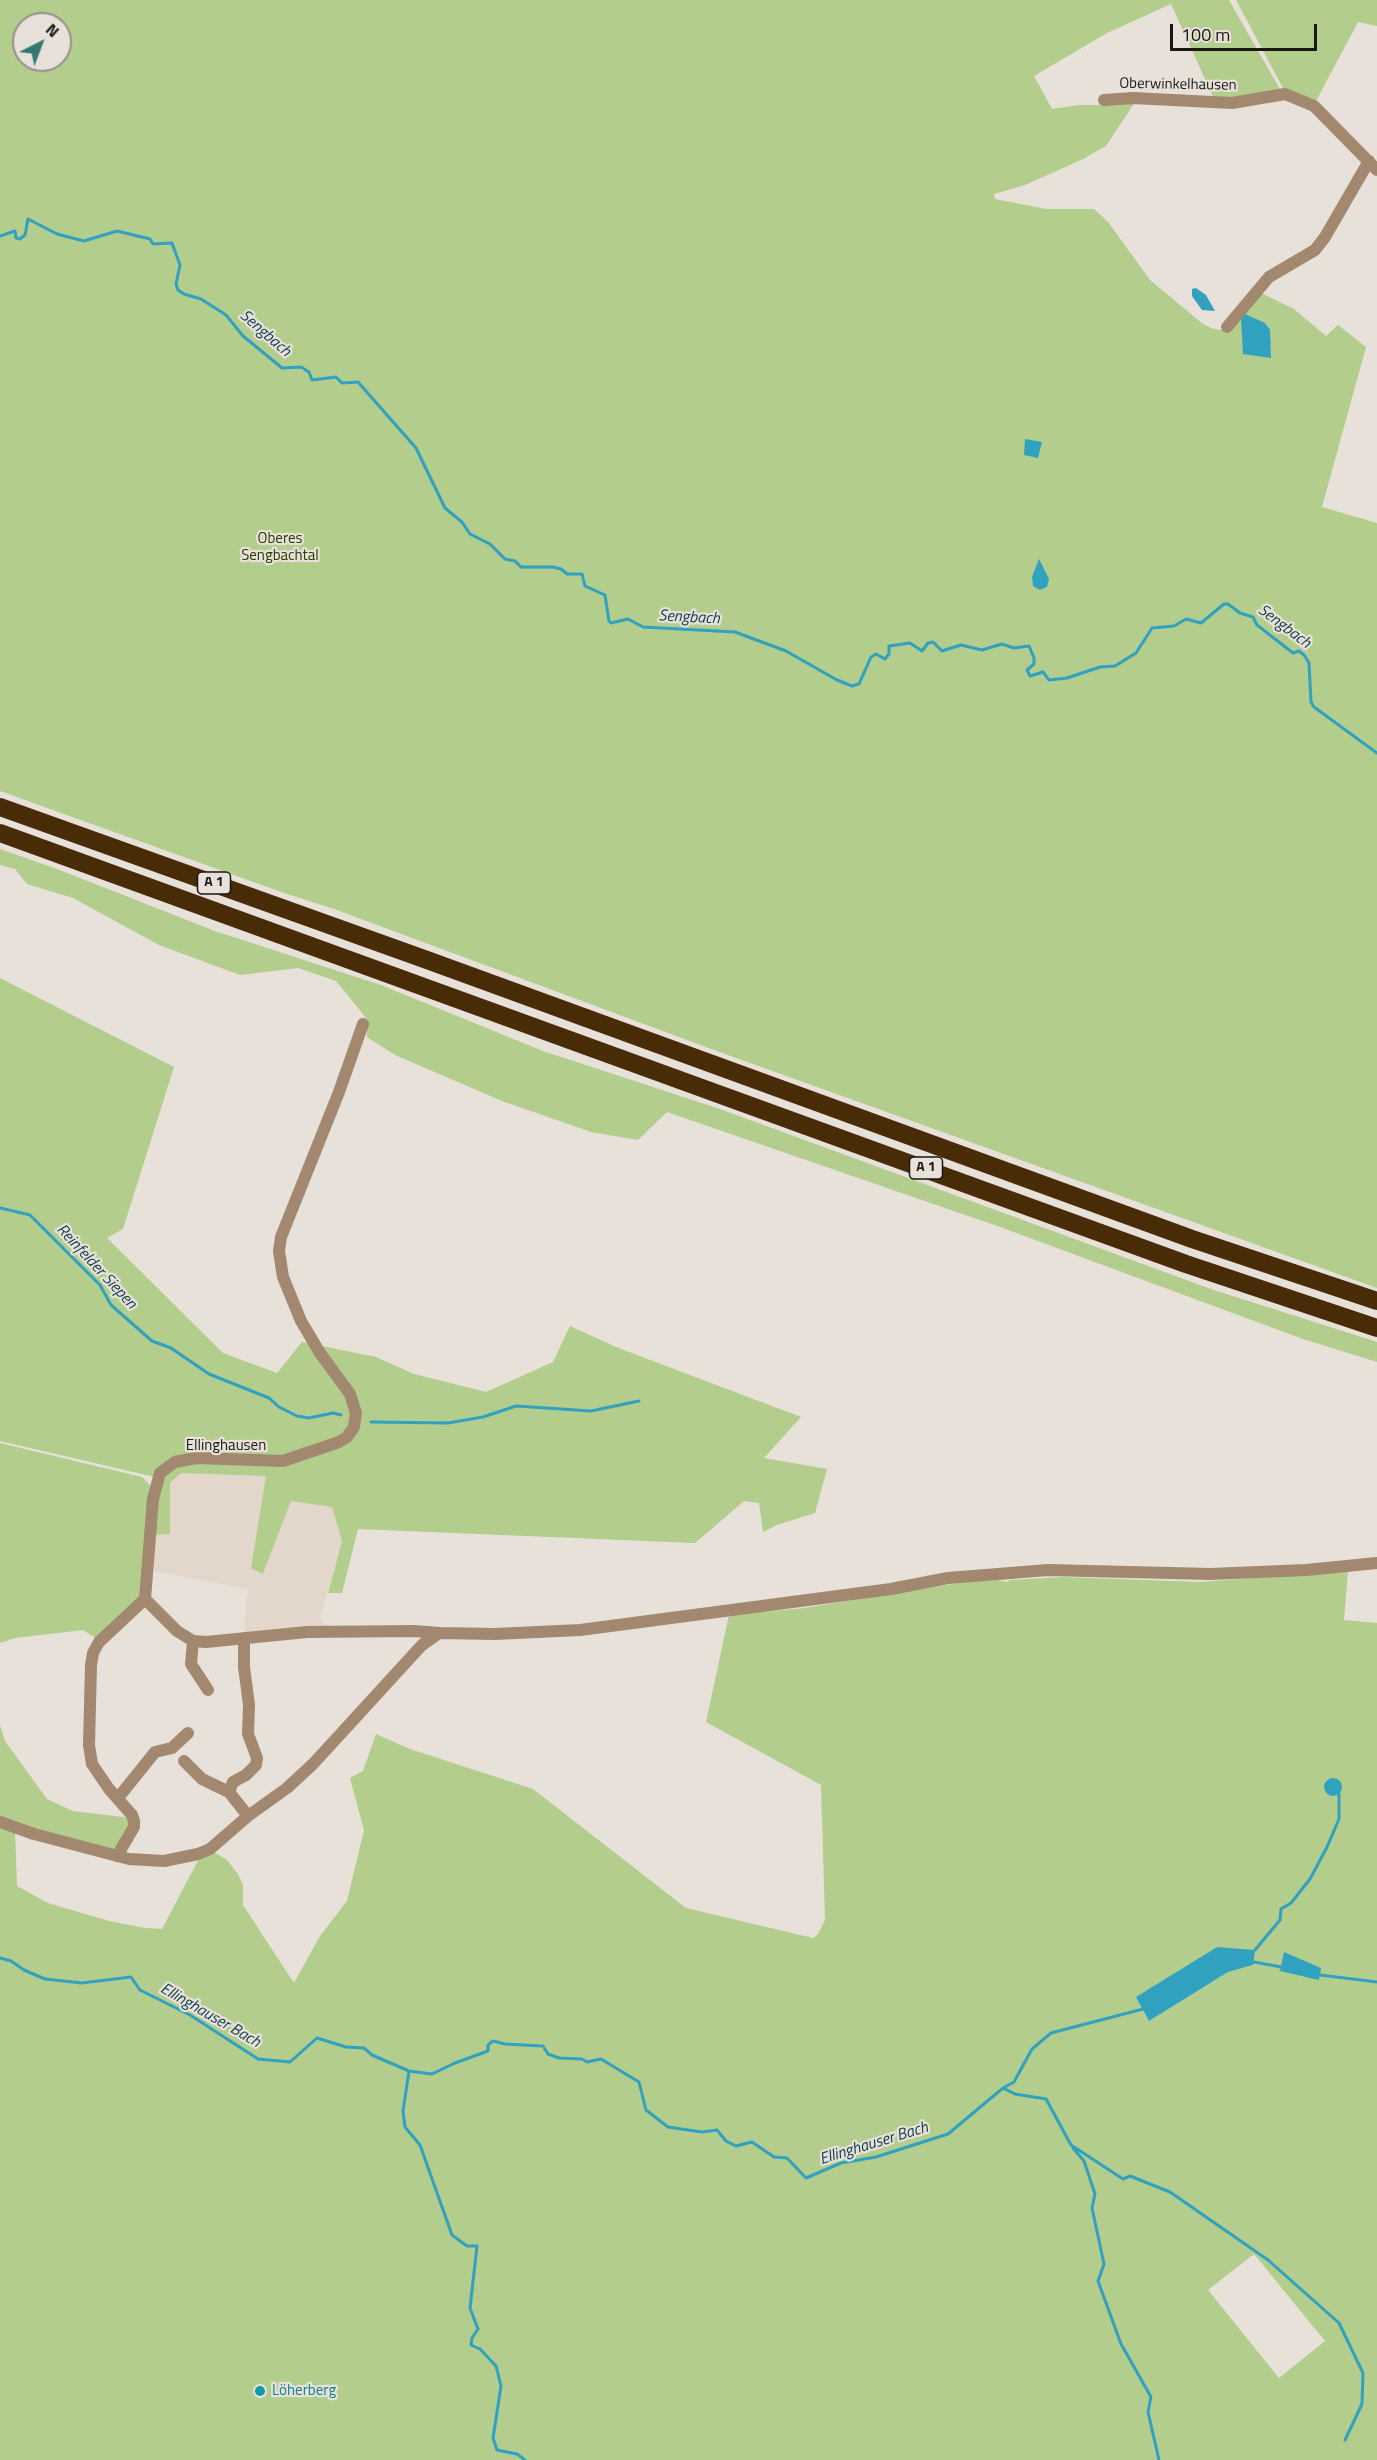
<!DOCTYPE html>
<html>
<head>
<meta charset="utf-8">
<style>
  body { margin:0 }
  #map { position:relative; width:1377px; height:2460px; overflow:hidden; background:#e7e1da; font-family:"Titillium Web",sans-serif }
  canvas { display:block }
  .north { position:absolute; left:12px; top:12px; width:60px; height:60px; box-sizing:border-box; background:#e7e1da; border:2px solid #95908b; border-radius:50%; rotate:42deg; font-size:16px; font-weight:700; line-height:24px; text-align:center; color:#1a1715 }
  .north::after { content:''; display:block; margin:auto; width:21px; height:27px; background:#34796e; clip-path:polygon(50% 0,100% 100%,50% 72%,0 100%) }
  .scale { position:absolute; left:1170px; top:24px; width:147px; height:27px; box-sizing:border-box; border:3px solid #1a1715; border-top:0; padding-left:8px; font-size:18px; line-height:21px; white-space:nowrap; color:#1a1715; -webkit-text-stroke:4px #e7e1da; paint-order:stroke }
</style>
</head>
<body>
<div id="map">
<canvas width="1377" height="2460"></canvas>
<div class="north">N</div>
<div class="scale">100 m</div>
</div>
<script>
const ctx = document.querySelector('canvas').getContext('2d');
ctx.lineJoin = 'round';
function fillPath(path, color) { ctx.fillStyle = color; ctx.fill(path, 'evenodd'); }
const toPath = rows => new Path2D(rows.map(r => 'M' + r).join(''));
function trace(path, color, width, dash) { ctx.strokeStyle = color; ctx.lineWidth = width; ctx.lineCap = dash ? 'butt' : 'round'; ctx.setLineDash(dash || []); ctx.stroke(path); }
function drawText(font, color, halo, rows, align = 'center') {
  ctx.font = font + ' "Titillium Web",sans-serif'; ctx.lineWidth = 4.5; ctx.setLineDash([]); ctx.textBaseline = 'middle'; ctx.strokeStyle = halo; ctx.fillStyle = color; for (const [text, x, y, turn = 0] of rows) {
    ctx.save(); ctx.translate(x, y); ctx.rotate((+turn || 0) * Math.PI / 180); ctx.textAlign = isNaN(turn) ? turn : align; if (halo) ctx.strokeText(text, 0, 0); ctx.fillText(text, 0, 0); ctx.restore();
  }
}
fillPath(toPath([
  [181,1473,267,1476,252,1568,264,1573,291,1501,332,1507,342,1541,320,1618,331,1629,243,1640,248,1589,149,1570,152,1535,170,1534,170,1483]
]), '#e3d6ca');
fillPath(toPath([
  [0,0,1229,0,1281,91,1215,101,1171,4,1107,33,1034,76,1052,109,1079,105,1104,105,1137,99,1106,146,1083,159,1025,185,994,194,995,199,1046,209,1094,209,1108,222,1150,280,1203,324,1214,329,1222,330,1259,292,1294,309,1326,336,1338,325,1366,347,1322,507,1377,523,1377,1288,714,1050,334,909,284,893,0,791],
  [24,24,60,24,60,60,24,60],
  [1236,0,1377,0,1377,26,1358,22,1315,103,1285,92],
  [0,849,57,869,215,931,381,985,543,1051,720,1109,1211,1289,1377,1342,1377,1362,1303,1339,1000,1227,667,1112,638,1140,591,1132,502,1101,395,1055,367,1037,367,1019,336,981,298,968,240,975,159,945,73,898,27,884,15,869,0,865],
  [0,978,174,1067,123,1229,107,1238,223,1353,277,1373,302,1342,376,1357,414,1374,486,1392,553,1362,570,1326,616,1347,801,1417,764,1458,827,1469,815,1513,777,1525,763,1532,759,1503,744,1501,695,1543,358,1529,342,1593,328,1593,342,1541,332,1507,291,1501,263,1574,251,1568,266,1476,181,1473,170,1483,170,1534,152,1535,159,1478,0,1441],
  [0,1443,142,1477,152,1487,143,1593,97,1639,83,1630,15,1638,0,1643],
  [1348,1571,1344,1620,1377,1623,1377,2460,0,2460,0,1825,15,1831,17,1886,48,1903,109,1921,145,1928,162,1929,202,1853,210,1850,227,1860,238,1874,243,1885,243,1905,294,1983,320,1936,347,1901,364,1830,350,1778,363,1771,376,1734,410,1749,533,1789,686,1908,813,1938,818,1934,825,1920,821,1785,706,1722,729,1615,804,1608,965,1582,998,1580,1007,1582,1010,1580,1063,1577,1200,1582],
  [1217,1947,1253,1965,1228,1972,1149,2021,1137,1997],
  [1254,2254,1325,2341,1279,2378,1208,2290],
  [0,1725,5,1741,47,1799,73,1811,130,1818,132,1827,120,1845,110,1851,0,1818]
]), '#b3cd8c');
fillPath(toPath([
  [1196,288,1206,295,1215,311,1202,310,1192,296,1192,289],
  [1245,314,1265,323,1270,330,1271,358,1243,354,1241,318],
  [1025,439,1042,442,1038,458,1024,455],
  [1039,559,1049,579,1047,587,1040,590,1033,586,1032,577],
  '1324 1787a9 9 0 1 1 18 0a9 9 0 1 1-18 0Z',
  [1217,1947,1255,1950,1253,1965,1228,1972,1149,2021,1136,1997],
  [1284,1952,1321,1968,1319,1980,1280,1971]
]), '#31a1c0');
trace(toPath([
  [0,236,15,231,16,238,20,239,25,235,28,219,57,234,84,241,117,231,150,239,153,244,172,243,180,265,176,284,178,290,184,294,201,299,226,315,243,336,282,368,301,367,309,372,312,380,336,377,342,383,358,382,416,448,445,508,462,522,470,534,490,544,505,559,515,561,521,567,553,567,561,569,567,574,582,574,585,586,605,595,609,621,611,623,628,619,643,627,735,632,786,651,837,680,852,686,859,684,871,657,876,654,885,659,889,654,889,646,910,643,922,651,928,643,933,642,942,651,961,645,982,650,1002,644,1014,648,1029,646,1034,658,1034,664,1027,670,1030,676,1043,672,1049,680,1067,678,1100,667,1115,666,1136,653,1152,628,1174,626,1186,619,1201,623,1224,604,1228,604,1240,613,1253,617,1257,625,1293,653,1299,651,1304,655,1309,663,1311,702,1314,707,1377,753],
  [0,1208,30,1215,100,1285,111,1305,152,1341,171,1348,209,1374,269,1398,279,1407,297,1416,309,1418,333,1413,341,1415],
  [371,1422,448,1423,483,1417,516,1406,591,1411,639,1401],
  [1255,1950,1280,1920,1281,1909,1291,1903,1310,1879,1327,1847,1339,1819,1339,1794],
  [0,1958,11,1961,24,1970,45,1979,82,1983,131,1977,140,1990,190,2015,258,2059,290,2062,317,2038,346,2047,364,2048,372,2055,409,2071,432,2074,455,2063,488,2051,488,2045,493,2041,505,2044,543,2046,548,2054,559,2058,582,2059,587,2062,601,2059,639,2082,646,2110,668,2127,702,2132,717,2130,726,2141,736,2146,752,2142,774,2157,787,2158,806,2178,841,2163,876,2157,948,2134,1003,2088,1014,2082,1032,2049,1051,2033,1143,2009],
  [1254,1962,1281,1967],
  [1320,1975,1377,1982],
  [409,2071,403,2111,405,2127,420,2145,452,2235,467,2246,477,2246,470,2308,478,2329,472,2338,471,2345,480,2349,496,2366,501,2386,493,2438,497,2450,517,2454,525,2460],
  [1003,2088,1015,2094,1046,2099,1071,2145,1123,2179,1130,2176,1170,2192,1268,2260,1339,2323,1363,2373,1362,2404,1345,2440],
  [1073,2148,1084,2161,1095,2194,1092,2208,1104,2264,1098,2281,1121,2344,1151,2397,1148,2412,1159,2460]
]), '#31a1c0', 3);
trace(toPath([
  [1104,100,1133,98,1232,103,1285,94,1314,106,1377,170],
  [1227,327,1269,277,1315,250,1325,237,1369,161],
  [145,1599,177,1631,193,1641,206,1642,307,1632,414,1631,439,1633],
  [193,1641,191,1664,208,1690],
  [184,1761,202,1779,229,1792,248,1816],
  [229,1792,233,1782,246,1775,256,1765,257,1758,248,1734,249,1705,244,1667,244,1638],
  [118,1798,155,1752,172,1748,188,1733],
  [0,1822,34,1834,129,1859,164,1861,198,1854,210,1849,248,1816,287,1788,313,1764,422,1645,439,1633,495,1634,580,1630,891,1589,948,1578,1048,1570,1210,1574,1306,1570,1377,1563],
  [117,1856,134,1827,134,1821,132,1815,109,1789,92,1764,89,1745,91,1665,93,1653,99,1642,145,1599,153,1499,160,1473,175,1462,196,1458,283,1461,339,1442,347,1437,354,1427,356,1413,350,1394,320,1353,301,1321,283,1277,279,1251,281,1237,339,1092,363,1024]
]), '#a2886f', 12);
trace(toPath([
  [0,807,427,960,1192,1239,1377,1301],
  [0,833,1186,1264,1377,1328]
]), '#482b07', 18);
for (const [x, y, r, color] of [
  [260,2391,6,"#0f9aa8"]
]) { const dot = new Path2D(); dot.arc(x, y, r, 0, 2 * Math.PI); ctx.fillStyle = color; ctx.fill(dot); trace(dot, '#e7e1da', 2); }
for (const [x, y, w] of [
  [214,883,33],
  [926,1168,33]
]) { const box = new Path2D(); box.roundRect(x - w / 2, y - 11, w, 22, 4.5); ctx.fillStyle = '#e7e1da'; ctx.fill(box); trace(box, '#1a1715', 1.5); }
drawText('bold 14px', '#1a1715', null, [
  ["A 1",214,883],
  ["A 1",926,1168]
]);
drawText('15px', '#1a1715', '#e7e1da', [
  ["Oberwinkelhausen",1178,85,1],
  ["Ellinghausen",226,1446]
]);
drawText('15px', '#2a3c01', '#e7e1da', [
  ["Oberes",280,539],
  ["Sengbachtal",280,556]
]);
drawText('15px', '#0d838f', '#e7e1da', [
  ["Löherberg",272,2391]
], 'left');
drawText('italic 16px', '#0c3d4a', '#e7e1da', [
  ["Sengbach",265,334,41],
  ["Sengbach",689,618,3],
  ["Sengbach",1284,627,37],
  ["Reinfelder Siepen",96,1267,47],
  ["Ellinghauser Bach",210,2016,30],
  ["Ellinghauser Bach",874,2144,-17]
]);
</script>
</body>
</html>
